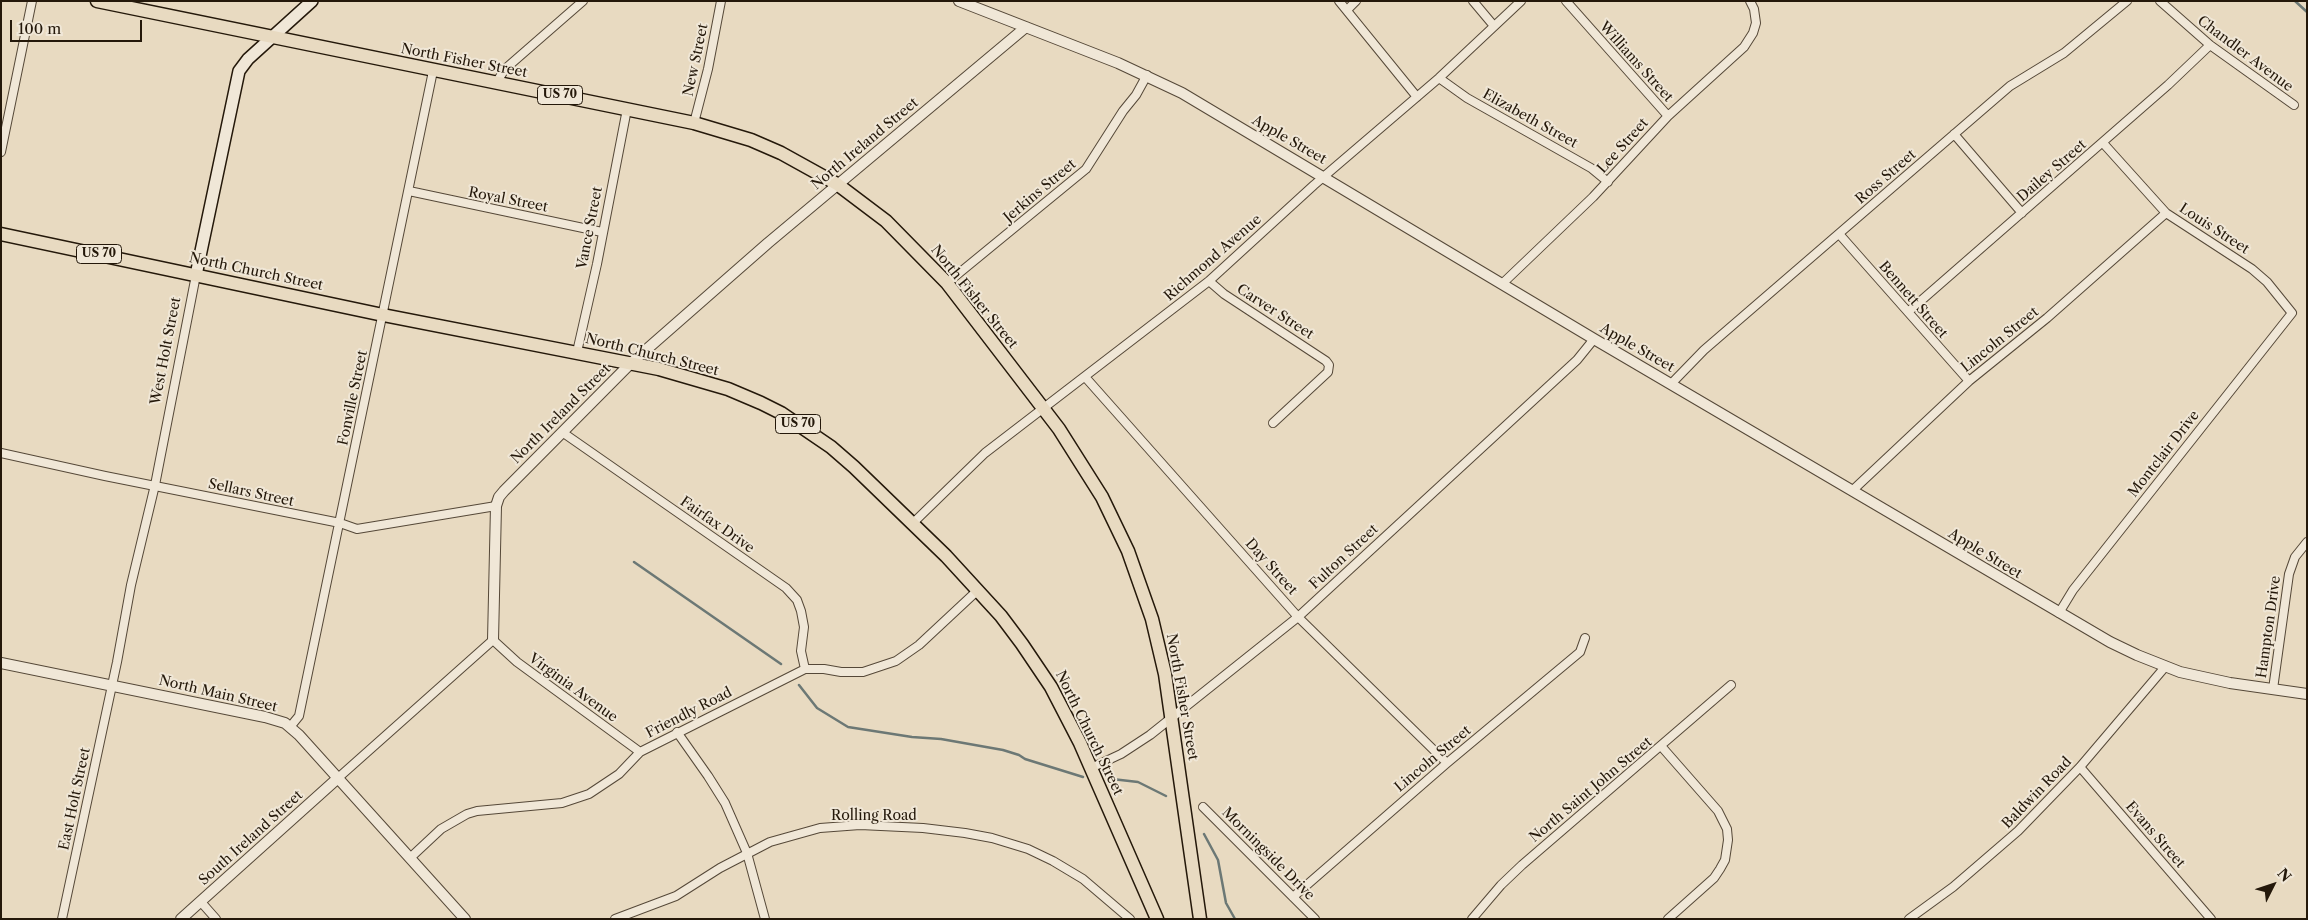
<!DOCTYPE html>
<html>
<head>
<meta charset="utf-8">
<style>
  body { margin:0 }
  #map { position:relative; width:2308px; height:920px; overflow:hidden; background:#e8dac1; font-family:"Libre Caslon Text",serif }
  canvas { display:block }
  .frame { position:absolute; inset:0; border:2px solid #24180a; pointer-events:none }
  .north { position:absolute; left:2248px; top:860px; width:50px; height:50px; -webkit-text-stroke:4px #f0e7d7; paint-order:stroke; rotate:49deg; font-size:14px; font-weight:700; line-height:20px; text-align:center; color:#24180a }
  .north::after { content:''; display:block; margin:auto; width:18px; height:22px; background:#24180a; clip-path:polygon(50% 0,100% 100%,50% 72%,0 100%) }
  .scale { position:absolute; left:10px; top:20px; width:132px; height:22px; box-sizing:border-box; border:2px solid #24180a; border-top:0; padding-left:6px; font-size:15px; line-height:18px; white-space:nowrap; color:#24180a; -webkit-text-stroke:4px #f0e7d7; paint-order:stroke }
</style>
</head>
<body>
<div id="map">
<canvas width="2308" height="920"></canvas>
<div class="frame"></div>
<div class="north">N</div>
<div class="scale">100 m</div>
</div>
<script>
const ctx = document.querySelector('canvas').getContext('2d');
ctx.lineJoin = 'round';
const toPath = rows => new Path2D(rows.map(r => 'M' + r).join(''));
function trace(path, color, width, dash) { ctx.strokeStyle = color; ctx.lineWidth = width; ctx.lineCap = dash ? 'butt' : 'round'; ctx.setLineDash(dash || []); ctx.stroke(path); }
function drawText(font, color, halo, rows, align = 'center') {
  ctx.font = font + ' "Libre Caslon Text",serif'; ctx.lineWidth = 4; ctx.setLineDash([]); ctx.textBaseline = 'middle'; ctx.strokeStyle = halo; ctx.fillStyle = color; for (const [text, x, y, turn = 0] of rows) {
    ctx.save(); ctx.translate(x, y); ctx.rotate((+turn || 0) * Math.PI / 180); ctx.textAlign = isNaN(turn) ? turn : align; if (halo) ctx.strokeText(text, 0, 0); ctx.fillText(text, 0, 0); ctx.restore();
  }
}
trace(toPath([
  [2295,1,2307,12],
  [634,562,781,664],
  [799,685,817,708,848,727,912,737,941,739,1003,750,1019,755,1025,759,1083,777],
  [1112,779,1138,782,1166,796],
  [1204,834,1218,860,1226,903,1235,919]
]), '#6c7875', 2.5);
const minor = toPath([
  [1339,1,1417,97],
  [1473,1,1494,26],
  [1566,1,1668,116],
  [2160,1,2210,45,2294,105],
  [1347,10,1356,1],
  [1439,78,1467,98,1591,168,1608,182],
  [496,83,505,69,583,1],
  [694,123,708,69,721,1],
  [1954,134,2022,213],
  [1,152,32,1],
  [409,191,602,232],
  [1840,235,1969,381],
  [1209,281,1224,294,1326,361,1329,365,1328,372,1273,423],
  [947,283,1086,169,1123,111,1136,95,1147,75],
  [1503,283,1593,197,1668,116,1744,47,1753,33,1756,23,1754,9,1750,1],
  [1908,312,2168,85,2210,45],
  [577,352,597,264,627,109],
  [1086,378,1298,617,1447,763],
  [1671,384,1704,350,2010,86,2064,53,2127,1],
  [562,432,786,588,797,600,801,611,804,627,801,651,805,669],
  [1,453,105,476,340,523,357,529,496,506],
  [1853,490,1969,381,2047,318,2166,213],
  [913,523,985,453,1209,281,1314,185,1439,78,1521,1],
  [2059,613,2073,590,2292,313,2267,282,2252,269,2166,213,2103,143],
  [2273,689,2289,574,2295,557,2307,542],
  [290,727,299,716,433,71],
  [677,732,708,776,725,803,747,853,765,919],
  [1661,746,1718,811,1727,829,1728,840,1725,860,1720,869,1714,878,1668,919],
  [2080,767,2211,919],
  [1091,768,1121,754,1150,735,1298,617,1577,360,1594,339],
  [338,778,493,640,517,662,640,752],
  [1203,807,1315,919],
  [410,858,441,829,467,814,477,811,562,803,589,794,619,774,640,752,805,669,824,669,841,672,863,672,896,661,919,645,978,590],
  [1293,897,1447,763,1580,652,1585,638],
  [201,902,216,919],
  [62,919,117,662,131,585,155,485,196,275],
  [615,919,676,896,720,868,770,842,820,828,860,825,923,828,965,833,992,838,1028,849,1053,861,1083,879,1130,919],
  [1472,919,1501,885,1522,865,1731,685],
  [1909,919,1953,887,2018,831,2080,767,2165,667]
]);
const tertiary = toPath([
  [959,1,1118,63,1182,93,1594,339,2110,642,2137,655,2180,672,2230,683,2307,694],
  [493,640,496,506,499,497,504,491,630,364,768,243,1026,27],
  [1,663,265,717,285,723,299,735,465,919],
  [181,919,338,778]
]);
const secondary = toPath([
  [196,275,239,71,248,59,312,1]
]);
const primary = toPath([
  [97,1,694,123,751,140,781,153,837,184,886,221,947,283,1059,429,1102,497,1128,551,1152,619,1165,674,1200,919],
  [1,234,383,315,659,369,728,389,761,403,781,413,831,447,854,467,946,556,1001,616,1022,644,1051,687,1080,743,1157,919]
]);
trace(minor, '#554838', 10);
trace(tertiary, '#554838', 12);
trace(secondary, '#24180a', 14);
trace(primary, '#24180a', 15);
trace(minor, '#f0e7d7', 8);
trace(tertiary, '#f0e7d7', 10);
trace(secondary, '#f0e7d7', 11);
trace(primary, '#e8dac1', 12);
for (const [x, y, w] of [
  [560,95,45],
  [99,254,45],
  [798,424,45]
]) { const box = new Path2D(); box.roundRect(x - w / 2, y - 9.5, w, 19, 4); ctx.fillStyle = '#f0e7d7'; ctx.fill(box); trace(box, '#24180a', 1); }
drawText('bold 12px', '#24180a', null, [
  ["US 70",560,95],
  ["US 70",99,254],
  ["US 70",798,424]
]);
drawText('14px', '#24180a', '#f0e7d7', [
  ["Chandler Avenue",2245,54,37],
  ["New Street",696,60,-78],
  ["North Fisher Street",464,61,11],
  ["Williams Street",1636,62,48],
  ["Elizabeth Street",1530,119,29],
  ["Apple Street",1289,140,30],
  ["North Ireland Street",865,144,-40],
  ["Lee Street",1623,146,-48],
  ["Dailey Street",2052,171,-41],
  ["Ross Street",1886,177,-41],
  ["Jerkins Street",1040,191,-40],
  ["Royal Street",508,200,11],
  ["Vance Street",590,228,-79],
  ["Louis Street",2214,229,33],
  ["Richmond Avenue",1213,258,-41],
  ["North Church Street",256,272,12],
  ["North Fisher Street",974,297,51],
  ["Bennett Street",1913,300,49],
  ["Carver Street",1275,312,33],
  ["Lincoln Street",2000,340,-39],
  ["Apple Street",1637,348,30],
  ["West Holt Street",166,351,-79],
  ["North Church Street",652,355,14],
  ["Fonville Street",353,398,-78],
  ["North Ireland Street",561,414,-45],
  ["Montclair Drive",2164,454,-52],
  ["Sellars Street",251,493,12],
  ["Fairfax Drive",717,525,35],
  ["Apple Street",1985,554,31],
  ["Fulton Street",1344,557,-43],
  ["Day Street",1271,567,48],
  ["Hampton Drive",2269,627,-82],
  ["Virginia Avenue",573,688,36],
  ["North Main Street",218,694,13],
  ["North Fisher Street",1182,697,80],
  ["Friendly Road",689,713,-27],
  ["North Church Street",1089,733,64],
  ["Lincoln Street",1433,759,-40],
  ["North Saint John Street",1591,790,-40],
  ["Baldwin Road",2037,793,-46],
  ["East Holt Street",75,799,-78],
  ["Rolling Road",874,816],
  ["Evans Street",2155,835,49],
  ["South Ireland Street",251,838,-42],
  ["Morningside Drive",1268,854,45]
]);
</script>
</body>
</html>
